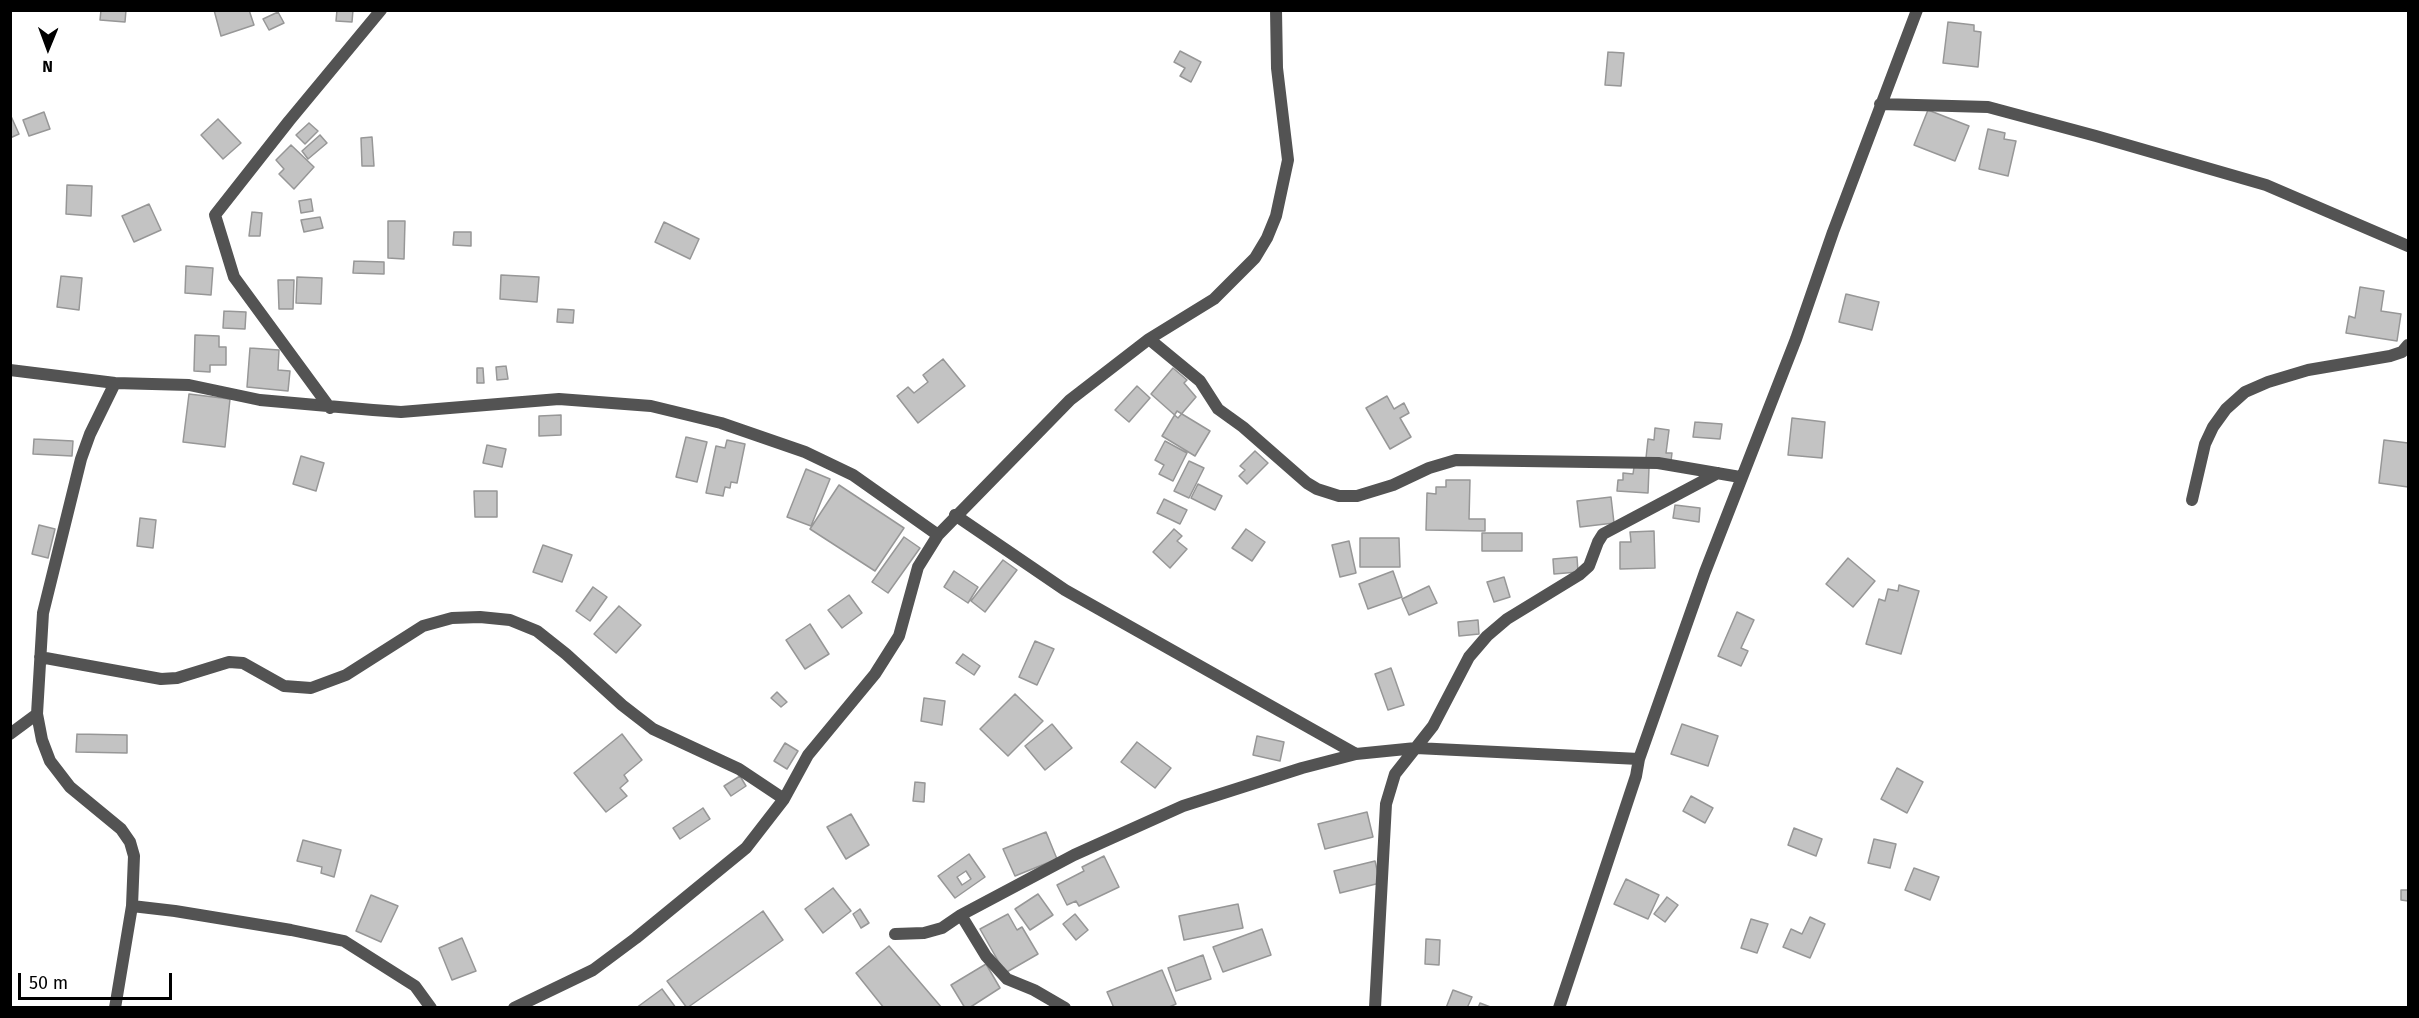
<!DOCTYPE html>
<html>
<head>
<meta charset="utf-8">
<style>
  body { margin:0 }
  #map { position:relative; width:2419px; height:1018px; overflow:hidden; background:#fff; font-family:"Fira Sans",sans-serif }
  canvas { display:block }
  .frame { position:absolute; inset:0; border:12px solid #000; pointer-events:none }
  .north { position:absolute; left:18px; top:18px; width:60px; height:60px; -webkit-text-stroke:4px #fff; paint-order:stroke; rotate:181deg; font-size:16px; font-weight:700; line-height:24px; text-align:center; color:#000 }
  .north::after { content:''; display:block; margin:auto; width:21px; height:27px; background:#000; clip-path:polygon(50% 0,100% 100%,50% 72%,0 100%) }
  .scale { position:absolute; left:18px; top:973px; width:154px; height:27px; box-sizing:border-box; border:3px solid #000; border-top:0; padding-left:8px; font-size:18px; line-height:21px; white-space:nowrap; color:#000; -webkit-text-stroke:4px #fff; paint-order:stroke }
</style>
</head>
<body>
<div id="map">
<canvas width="2419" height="1018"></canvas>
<div class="frame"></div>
<div class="north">N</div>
<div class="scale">50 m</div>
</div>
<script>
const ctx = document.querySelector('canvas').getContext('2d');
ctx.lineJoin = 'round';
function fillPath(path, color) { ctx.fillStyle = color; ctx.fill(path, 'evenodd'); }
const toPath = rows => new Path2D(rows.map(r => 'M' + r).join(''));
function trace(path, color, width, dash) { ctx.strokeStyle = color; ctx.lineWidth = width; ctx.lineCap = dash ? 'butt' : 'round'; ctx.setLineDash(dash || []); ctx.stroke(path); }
const building = toPath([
  [101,10,126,10,125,22,100,20,101,10],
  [214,10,249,10,254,25,221,36,214,10],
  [337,10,353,10,352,22,336,21,337,10],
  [278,12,284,23,269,30,263,19,278,12],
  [1948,22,1974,25,1974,31,1981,32,1978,67,1943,63,1948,22],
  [1180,51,1201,62,1191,82,1180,76,1185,68,1174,62,1180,51],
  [1608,52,1624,53,1621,86,1605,85,1608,52],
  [1928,110,1969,126,1955,161,1914,145,1928,110],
  [44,112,50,129,29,136,23,120,44,112],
  [10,114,19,134,10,138,10,114],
  [218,119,241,143,223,159,201,135,218,119],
  [309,123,318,131,305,144,296,135,309,123],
  [1988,129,2005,133,2004,139,2016,141,2008,176,1979,169,1988,129],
  [320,135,327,143,308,159,302,151,320,135],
  [372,137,374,166,362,166,361,138,372,137],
  [291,145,314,167,294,189,279,174,284,169,276,160,291,145],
  [67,185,92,186,91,216,66,214,67,185],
  [311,199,313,211,301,213,299,201,311,199],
  [149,204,161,230,134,242,122,216,149,204],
  [252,212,262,213,260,236,249,236,252,212],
  [320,217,323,228,304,232,301,220,320,217],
  [388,221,405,221,404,259,388,258,388,221],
  [664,222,699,239,690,259,655,242,664,222],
  [454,232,471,232,471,246,453,245,454,232],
  [354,261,384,262,384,274,353,273,354,261],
  [186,266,213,268,211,295,185,293,186,266],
  [501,275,539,277,537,302,500,299,501,275],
  [61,276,82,278,79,310,57,307,61,276],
  [297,277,322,278,321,304,296,303,297,277],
  [278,280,294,280,293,309,279,309,278,280],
  [2360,287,2384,291,2381,311,2401,314,2397,341,2346,333,2349,316,2355,318,2360,287],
  [1846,294,1879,302,1872,330,1839,322,1846,294],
  [558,309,574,310,573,323,557,322,558,309],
  [224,311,246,312,245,329,223,328,224,311],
  [195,335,219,336,219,347,226,347,226,365,210,365,210,372,194,371,195,335],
  [250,348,279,350,278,370,290,371,288,391,247,387,250,348],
  [943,359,965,386,918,423,897,396,908,387,914,393,928,382,923,375,943,359],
  [506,366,508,379,497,380,496,367,506,366],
  [477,368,483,368,484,383,477,383,477,368],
  [1173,368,1187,380,1184,383,1196,397,1178,418,1151,394,1173,368],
  [1137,386,1150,398,1129,422,1115,410,1137,386],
  [189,394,230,399,225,447,183,442,189,394],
  [1387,396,1394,409,1404,403,1409,413,1400,418,1411,437,1390,449,1366,408,1387,396],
  [1177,411,1210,431,1195,456,1162,436,1177,411],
  [561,415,561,435,539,436,539,416,561,415],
  [1792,418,1825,422,1822,458,1788,455,1792,418],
  [1695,422,1722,424,1720,439,1693,437,1695,422],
  [1655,428,1669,430,1666,453,1672,453,1671,461,1646,458,1648,439,1654,440,1655,428],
  [686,437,707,442,697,482,676,477,686,437],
  [34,439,73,441,72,456,33,454,34,439],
  [727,440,745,444,737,483,731,482,730,488,725,487,723,496,706,493,716,446,725,448,727,440],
  [2384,440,2408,443,2408,487,2379,483,2384,440],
  [1165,441,1187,453,1173,481,1159,474,1164,465,1155,460,1165,441],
  [487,445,506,449,502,467,483,463,487,445],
  [1255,451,1268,463,1247,484,1239,476,1245,470,1240,466,1255,451],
  [301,456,324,463,316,491,293,484,301,456],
  [1189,461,1204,468,1189,498,1174,491,1189,461],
  [1634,467,1649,468,1648,493,1617,491,1618,480,1623,480,1623,473,1633,474,1634,467],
  [806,469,830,479,811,526,787,517,806,469],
  [1446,480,1470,480,1469,519,1485,519,1485,531,1426,530,1427,493,1436,494,1436,487,1446,487,1446,480],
  [1198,484,1222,496,1215,510,1191,498,1198,484],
  [839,485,904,528,875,571,810,529,839,485],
  [474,491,497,491,497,517,475,517,474,491],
  [1611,497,1614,523,1580,527,1577,501,1611,497],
  [1164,499,1187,510,1180,524,1157,513,1164,499],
  [1675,505,1700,508,1699,522,1673,518,1675,505],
  [140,518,156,520,153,548,137,546,140,518],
  [39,525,55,529,48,558,32,554,39,525],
  [1174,529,1182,536,1177,541,1187,549,1170,568,1153,552,1174,529],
  [1246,529,1265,542,1252,561,1232,548,1246,529],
  [1654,531,1655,568,1620,569,1620,542,1631,542,1630,532,1654,531],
  [1482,533,1522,533,1522,551,1482,551,1482,533],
  [904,537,920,548,888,593,872,582,904,537],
  [1360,538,1399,538,1400,567,1360,567,1360,538],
  [1349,541,1356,573,1340,577,1332,545,1349,541],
  [543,545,572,555,562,582,533,572,543,545],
  [1577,557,1578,572,1554,574,1553,559,1577,557],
  [1848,558,1875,581,1853,607,1826,584,1848,558],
  [1003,560,1017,570,985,612,971,601,1003,560],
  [954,571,978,587,968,603,944,587,954,571],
  [1393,571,1402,597,1368,609,1359,584,1393,571],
  [1504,577,1510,597,1494,602,1487,582,1504,577],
  [1899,585,1919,591,1901,654,1866,644,1879,599,1885,601,1888,589,1898,591,1899,585],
  [1429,586,1437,603,1409,615,1402,599,1429,586],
  [593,587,607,597,590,621,576,611,593,587],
  [849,595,862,613,842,628,828,610,849,595],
  [619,606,641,625,616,653,594,634,619,606],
  [1737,612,1754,620,1741,648,1748,651,1741,666,1718,656,1737,612],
  [1478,620,1479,634,1459,636,1458,622,1478,620],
  [810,624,829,654,805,669,786,640,810,624],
  [1035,641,1054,649,1037,685,1019,677,1035,641],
  [963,654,980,666,974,675,956,663,963,654],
  [1391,668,1404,705,1388,710,1375,674,1391,668],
  [777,692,787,702,781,707,771,698,777,692],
  [1015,694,1043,721,1008,756,980,729,1015,694],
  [924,698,945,701,942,725,921,721,924,698],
  [1052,724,1072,748,1045,770,1025,746,1052,724],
  [1682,724,1718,736,1708,766,1671,754,1682,724],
  [77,734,127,735,127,753,76,752,77,734],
  [622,734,642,760,624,775,628,781,620,788,627,796,606,812,574,773,622,734],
  [1257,736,1284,742,1280,761,1253,755,1257,736],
  [1137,742,1171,768,1155,788,1121,762,1137,742],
  [785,743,798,751,787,769,774,761,785,743],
  [1897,768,1923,782,1907,813,1881,799,1897,768],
  [740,776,746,786,731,796,724,786,740,776],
  [915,782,925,783,924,802,913,801,915,782],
  [1691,796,1713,808,1705,823,1683,811,1691,796],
  [703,808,710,819,680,839,673,828,703,808],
  [1367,812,1373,837,1325,849,1318,824,1367,812],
  [851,814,869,845,846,859,827,827,851,814],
  [1794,828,1822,839,1816,856,1788,845,1794,828],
  [1046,832,1057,859,1015,876,1003,849,1046,832],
  [1874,839,1896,844,1890,868,1868,863,1874,839],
  [303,840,341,850,334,877,321,873,322,867,297,861,303,840],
  [969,854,985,877,955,898,938,876,969,854],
  [966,871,971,879,962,885,957,877,966,871],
  [1104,856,1119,887,1079,906,1076,901,1067,905,1057,885,1084,871,1082,867,1104,856],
  [1375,861,1380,883,1340,893,1334,871,1375,861],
  [1914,868,1939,877,1930,900,1905,890,1914,868],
  [1626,879,1659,895,1648,919,1614,904,1626,879],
  [833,888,851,911,823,933,805,909,833,888],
  [2401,890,2408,890,2408,901,2401,900,2401,890],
  [1038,894,1053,915,1030,930,1015,909,1038,894],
  [371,895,398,906,381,942,356,931,371,895],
  [1667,897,1678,905,1665,922,1654,914,1667,897],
  [1238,904,1243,928,1184,940,1179,916,1238,904],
  [860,909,869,923,861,928,853,914,860,909],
  [763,911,783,940,687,1008,667,981,763,911],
  [1008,914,1017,930,1022,927,1038,954,1005,973,980,929,1008,914],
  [1075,914,1088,930,1076,940,1063,924,1075,914],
  [1810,917,1825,924,1810,958,1783,947,1791,929,1802,934,1810,917],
  [1751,919,1768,924,1757,953,1741,948,1751,919],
  [1262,929,1271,955,1223,972,1213,947,1262,929],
  [462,938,476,971,452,980,439,948,462,938],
  [1426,939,1440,940,1439,965,1425,964,1426,939],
  [889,946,942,1008,884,1008,856,973,889,946],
  [1203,955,1211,979,1176,991,1168,968,1203,955],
  [986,964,1000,988,969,1008,965,1008,951,985,986,964],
  [1162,970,1176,1004,1167,1008,1114,1008,1107,992,1162,970],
  [662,989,676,1008,636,1008,662,989],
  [1453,990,1472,997,1467,1008,1446,1008,1453,990],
  [1480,1003,1493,1008,1478,1008,1480,1003]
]);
fillPath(building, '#c3c3c3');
trace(building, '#979797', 1.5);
trace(toPath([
  [1880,104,1988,107,2096,136,2266,185,2408,246],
  [1149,339,1200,381,1218,409,1243,427,1307,483,1317,489,1339,496,1357,496,1393,485,1429,468,1456,460,1658,463,1740,477],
  [10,370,115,383,189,385,260,400,373,410,401,412,559,399,651,406,721,423,805,452,853,475,938,535],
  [115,383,90,434,81,459,43,613,37,714,42,740,50,761,70,787,121,829,130,842,134,856,132,906,115,1008],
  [330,408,234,277,215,215,289,121,381,10],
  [2192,500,2205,444,2213,427,2226,409,2245,392,2268,382,2308,370,2390,356,2402,352,2408,345],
  [955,515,1065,590,1356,754],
  [40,657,161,679,177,678,229,662,243,663,284,686,311,688,346,675,423,626,452,618,480,617,510,620,537,631,566,654,622,705,653,729,739,769,784,799],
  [10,734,37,714],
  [132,906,175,911,291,930,344,941,415,986,431,1008],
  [961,915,986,956,1007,979,1034,990,1065,1008],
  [895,934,924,933,942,928,961,915,1074,855,1183,806,1302,768,1356,754,1416,748,1639,759],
  [514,1008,593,970,636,938,746,848,784,799,808,755,875,674,899,636,918,567,938,535,1070,400,1149,339,1214,299,1255,258,1267,238,1276,216,1288,160,1277,68,1276,10],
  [1375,1008,1386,804,1395,774,1433,726,1469,657,1487,636,1507,619,1579,575,1589,566,1598,542,1603,534,1718,473],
  [1559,1008,1636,776,1639,759,1705,572,1796,339,1833,232,1917,10]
]), '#535353', 12);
</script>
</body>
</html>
